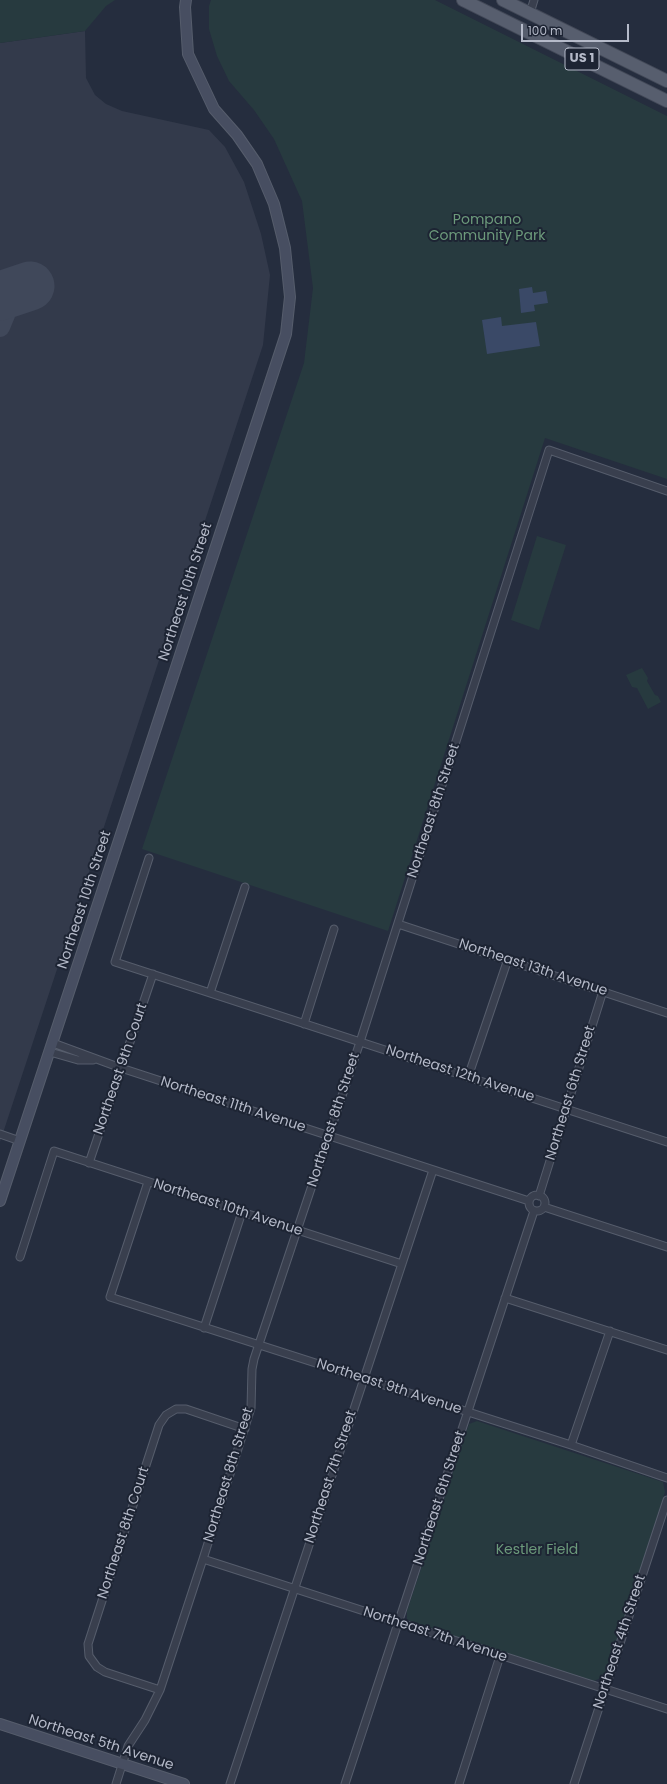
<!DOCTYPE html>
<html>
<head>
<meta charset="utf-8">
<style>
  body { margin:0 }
  #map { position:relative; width:667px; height:1784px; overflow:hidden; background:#252d3e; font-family:Poppins,sans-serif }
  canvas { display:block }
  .scale { position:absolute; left:521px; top:24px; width:108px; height:18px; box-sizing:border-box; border:2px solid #b5bac9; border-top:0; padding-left:5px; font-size:12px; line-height:14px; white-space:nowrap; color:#b5bac9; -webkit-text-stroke:3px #1d2433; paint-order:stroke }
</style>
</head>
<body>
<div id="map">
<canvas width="667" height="1784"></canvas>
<div class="scale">100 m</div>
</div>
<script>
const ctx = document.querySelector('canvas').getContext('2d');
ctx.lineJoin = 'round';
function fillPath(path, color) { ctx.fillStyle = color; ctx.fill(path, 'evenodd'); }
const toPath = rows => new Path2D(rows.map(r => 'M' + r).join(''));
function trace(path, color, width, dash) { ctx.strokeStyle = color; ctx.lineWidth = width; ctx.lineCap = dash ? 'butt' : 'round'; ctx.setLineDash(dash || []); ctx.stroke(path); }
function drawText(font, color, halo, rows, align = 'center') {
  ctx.font = font + ' Poppins,sans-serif'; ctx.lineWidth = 4; ctx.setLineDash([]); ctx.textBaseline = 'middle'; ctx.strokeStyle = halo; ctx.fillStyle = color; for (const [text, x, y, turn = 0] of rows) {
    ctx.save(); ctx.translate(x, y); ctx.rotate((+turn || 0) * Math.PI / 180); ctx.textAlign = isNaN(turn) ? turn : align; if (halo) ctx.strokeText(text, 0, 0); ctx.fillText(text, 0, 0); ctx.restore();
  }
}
fillPath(toPath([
  [85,31,86,78,95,95,106,104,122,111,209,130,225,147,244,182,261,234,270,275,263,345,0,1142,0,43]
]), '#333a4b');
fillPath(toPath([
  [0,0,115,0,106,6,85,31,0,43],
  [211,0,435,0,667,116,667,479,545,438,388,931,142,849,304,363,313,288,302,201,274,139,254,110,229,81,217,56,209,29,209,6],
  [537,536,566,545,539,630,511,620],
  [642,668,648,678,647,681,655,695,658,696,661,702,648,709,637,688,632,687,626,675],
  [477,1421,663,1482,665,1492,608,1667,603,1677,594,1681,412,1622,407,1619,407,1611,469,1424]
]), '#273a3f');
fillPath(toPath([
  [532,287,533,293,546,291,548,303,534,305,535,311,521,313,519,289],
  [501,317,502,326,536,322,540,346,487,354,482,320]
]), '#3a4967');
trace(toPath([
  [0,284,6,294,7,302,7,310,0,327]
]), '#40485a', 20);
trace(toPath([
  [0,296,30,286]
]), '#40485a', 49);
const street = toPath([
  [530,13,534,0],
  [149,858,115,962,667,1142],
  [398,924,667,1013],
  [210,993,245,887],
  [304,1024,334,929],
  [53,1043,121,1068,529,1201],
  [50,1052,78,1060,93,1060],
  [468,1077,508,959],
  [0,1134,20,1141],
  [89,1163,153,974],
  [148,1182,110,1297,571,1445,667,1478],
  '529 1203a8 8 0 1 1 16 0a8 8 0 1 1-16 0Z',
  [539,1196,603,991],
  [544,1207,667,1247],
  [20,1257,54,1151,402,1264],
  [505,1298,667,1350],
  [204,1328,242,1212],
  [571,1445,610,1331],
  [203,1559,667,1709],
  [160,1690,105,1672,97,1667,89,1656,88,1644,159,1425,166,1415,176,1409,186,1409,245,1429],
  [116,1784,128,1746,145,1720,160,1690,203,1559,251,1408,252,1369,254,1359,360,1042,549,450,667,491],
  [230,1784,433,1170],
  [345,1784,534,1211],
  [459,1784,500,1656],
  [574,1784,667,1500]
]);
const secondary = toPath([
  [0,1201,286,334,290,297,285,248,274,204,257,164,237,135,214,109,188,54,185,7,186,0],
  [0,1724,184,1784]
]);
const primary = toPath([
  [463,0,667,101],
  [503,0,667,81]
]);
trace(street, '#565d6c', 9);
trace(secondary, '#565d6c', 12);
trace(primary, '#424857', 14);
trace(street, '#393f4e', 7);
trace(secondary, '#474e61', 10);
trace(primary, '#575e6e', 12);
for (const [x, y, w] of [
  [582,59,34]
]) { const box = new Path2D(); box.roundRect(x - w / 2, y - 11, w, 22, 3); ctx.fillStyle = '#1d2433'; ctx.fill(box); trace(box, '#b5bac9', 1); }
drawText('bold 13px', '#b5bac9', null, [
  ["US 1",582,59]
]);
drawText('14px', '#6c9a7b', '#1d2433', [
  ["Pompano",487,220],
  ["Community Park",487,236],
  ["Kestler Field",537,1550]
]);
drawText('14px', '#b5bac9', '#1d2433', [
  ["Northeast 10th Street",186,592,-72],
  ["Northeast 8th Street",434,811,-72],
  ["Northeast 10th Street",85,900,-72],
  ["Northeast 13th Avenue",533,968,18],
  ["Northeast 9th Court",121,1069,-71],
  ["Northeast 12th Avenue",460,1074,18],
  ["Northeast 6th Street",571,1093,-73],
  ["Northeast 11th Avenue",233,1105,18],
  ["Northeast 8th Street",334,1120,-72],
  ["Northeast 10th Avenue",228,1208,18],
  ["Northeast 9th Avenue",389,1387,18],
  ["Northeast 8th Street",229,1475,-73],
  ["Northeast 7th Street",331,1477,-72],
  ["Northeast 6th Street",440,1498,-72],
  ["Northeast 8th Court",124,1533,-72],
  ["Northeast 7th Avenue",435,1635,18],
  ["Northeast 4th Street",620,1642,-72],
  ["Northeast 5th Avenue",101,1743,18]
]);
</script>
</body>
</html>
